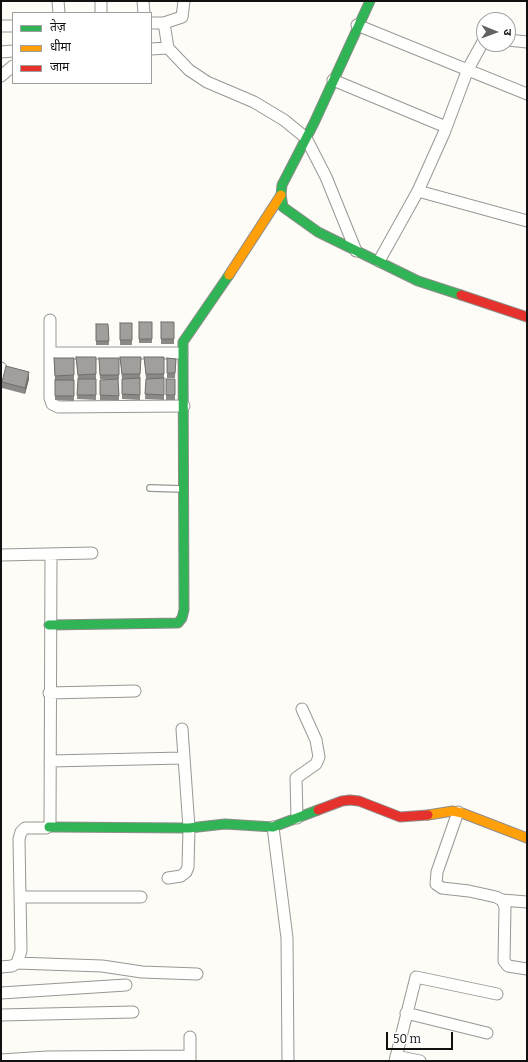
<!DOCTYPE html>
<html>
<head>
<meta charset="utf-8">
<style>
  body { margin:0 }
  #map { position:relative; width:528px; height:1062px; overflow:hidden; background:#fdfcf7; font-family:Bitter,"Noto Sans Devanagari",serif }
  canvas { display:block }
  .frame { position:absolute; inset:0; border:2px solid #111; pointer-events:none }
  .legend { position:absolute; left:12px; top:12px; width:140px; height:72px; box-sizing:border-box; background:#fff; border:1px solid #a0a0a0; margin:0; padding:5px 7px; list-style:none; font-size:12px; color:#111 }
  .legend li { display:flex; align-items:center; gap:8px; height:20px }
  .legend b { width:20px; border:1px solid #a0a0a0 }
  .north { position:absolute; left:476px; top:12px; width:40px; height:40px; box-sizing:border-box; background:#fff; border:1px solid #a0a0a0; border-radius:50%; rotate:91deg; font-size:11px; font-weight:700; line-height:16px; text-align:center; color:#111 }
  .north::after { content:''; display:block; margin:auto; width:14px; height:18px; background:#646362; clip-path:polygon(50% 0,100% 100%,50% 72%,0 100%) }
  .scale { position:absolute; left:386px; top:1032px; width:67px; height:18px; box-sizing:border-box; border:2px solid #111; border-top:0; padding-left:5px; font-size:12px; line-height:14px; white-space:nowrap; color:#111; -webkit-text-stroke:3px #fff; paint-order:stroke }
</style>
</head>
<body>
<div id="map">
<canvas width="528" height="1062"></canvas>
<div class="frame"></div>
<ul class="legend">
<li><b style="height:5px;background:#30b455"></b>तेज़</li>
<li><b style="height:5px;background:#ff9f0a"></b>धीमा</li>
<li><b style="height:5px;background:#e5322d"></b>जाम</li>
</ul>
<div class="north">उ</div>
<div class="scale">50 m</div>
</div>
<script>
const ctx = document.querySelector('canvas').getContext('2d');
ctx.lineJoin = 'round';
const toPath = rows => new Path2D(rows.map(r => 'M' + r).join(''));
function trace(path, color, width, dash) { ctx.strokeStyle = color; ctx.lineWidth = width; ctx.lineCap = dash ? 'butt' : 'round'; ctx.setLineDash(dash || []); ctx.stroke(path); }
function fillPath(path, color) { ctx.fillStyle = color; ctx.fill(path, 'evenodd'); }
const lane = toPath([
  [150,488,183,489]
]);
const street = toPath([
  [58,1,59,13],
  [101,1,101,13],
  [143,1,144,13],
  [151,23,164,23],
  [357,25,527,94],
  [1,26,13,26],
  [508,40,527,42],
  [168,48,164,23,182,17,184,1],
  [151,49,168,48,189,70,207,82,254,102,284,120,306,138,326,177,356,251],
  [1,52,13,51],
  [1,76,13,66],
  [333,80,446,127],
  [418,191,527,221],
  [379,261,418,191,444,133,468,69,484,40],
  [50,320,50,398,52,404,58,407,184,406],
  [50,353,182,353],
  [1,368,1,380],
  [1,555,92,553],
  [49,693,135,691],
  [50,761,183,758],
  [458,812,437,872,436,884,442,888,469,891,496,897,502,900,505,907,504,961,508,966,527,969],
  [297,818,296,778,316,764,319,757,316,740,302,709],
  [273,827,287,938,288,1061],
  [168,878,181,876,186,872,188,867,189,828,182,729],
  [20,897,141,897],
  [502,900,527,902],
  [17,963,102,966,142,972,197,974],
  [1,967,12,966,17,963,21,951,19,839,21,832,25,828,46,828,50,825,51,555],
  [1,993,126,985],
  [406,1013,487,1033],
  [1,1015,133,1012],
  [396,1056,420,1061],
  [1,1060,47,1057,189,1056],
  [190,1061,190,1037],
  [395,1061,416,977,497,994]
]);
const fast = toPath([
  [370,1,314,123,282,185,281,195,283,207,318,232,418,281,461,295],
  [49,625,178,623,182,618,184,610,183,342,229,275],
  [49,827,189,828,225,824,273,827,318,810]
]);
const slow = toPath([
  [229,275,281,195],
  [428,815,453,811,462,813,527,838]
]);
const jam = toPath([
  [461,295,527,317],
  [318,810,342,801,350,800,359,801,400,817,428,815]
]);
trace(lane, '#979795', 8);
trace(street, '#979795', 13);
trace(fast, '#8e8d8b', 11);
trace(slow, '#8e8d8b', 11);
trace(jam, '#8e8d8b', 11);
trace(lane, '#fffffe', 5.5);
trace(street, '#fffffe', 11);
trace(fast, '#30b455', 9);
trace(slow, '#ff9f0a', 9);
trace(jam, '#e5322d', 9);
fillPath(toPath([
  [139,322,152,322,152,343,139,343],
  [161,322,174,322,174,344,161,344],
  [120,323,132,323,132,345,120,345],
  [96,324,108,324,109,345,96,345],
  [76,357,96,357,96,379,78,379],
  [120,357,141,357,140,378,122,379],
  [144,357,164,357,164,378,146,379],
  [54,358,74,358,74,380,55,380],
  [99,358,119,358,119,379,100,379],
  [167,358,176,359,175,378,167,378],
  [140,378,140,400,122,399,122,379],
  [164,378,164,400,145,399,146,379],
  [29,379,25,394,2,388,2,382],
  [78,379,96,379,96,400,77,399],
  [118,379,119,400,100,400,100,380],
  [166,379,175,379,175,400,166,400],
  [55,380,74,380,74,401,55,400]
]), '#8a8986');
fillPath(toPath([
  [29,372,29,379,25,394,25,388]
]), '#716f6d');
const building = toPath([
  [139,322,152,322,152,339,139,339,139,322],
  [161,322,174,322,174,339,161,339,161,322],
  [120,323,132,323,132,340,120,340,120,323],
  [96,324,108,324,109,341,96,341,96,324],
  [76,357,96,357,96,374,78,375,76,357],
  [120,357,141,357,140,374,122,374,120,357],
  [144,357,164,357,164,374,146,374,144,357],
  [54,358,74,358,74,375,55,376,54,358],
  [99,358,119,358,119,375,100,375,99,358],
  [167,358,176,359,175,373,167,373,167,358],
  [6,366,29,372,25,388,2,382,6,366],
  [140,378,140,395,122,394,122,379,140,378],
  [164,378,164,395,145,394,146,379,164,378],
  [78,379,96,379,96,395,77,395,78,379],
  [118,379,119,396,100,395,100,380,118,379],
  [166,379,175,379,175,395,166,395,166,379],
  [55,380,74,380,74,396,55,396,55,380]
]);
fillPath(building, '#a19f9c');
trace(building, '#716f6d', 1);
</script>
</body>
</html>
